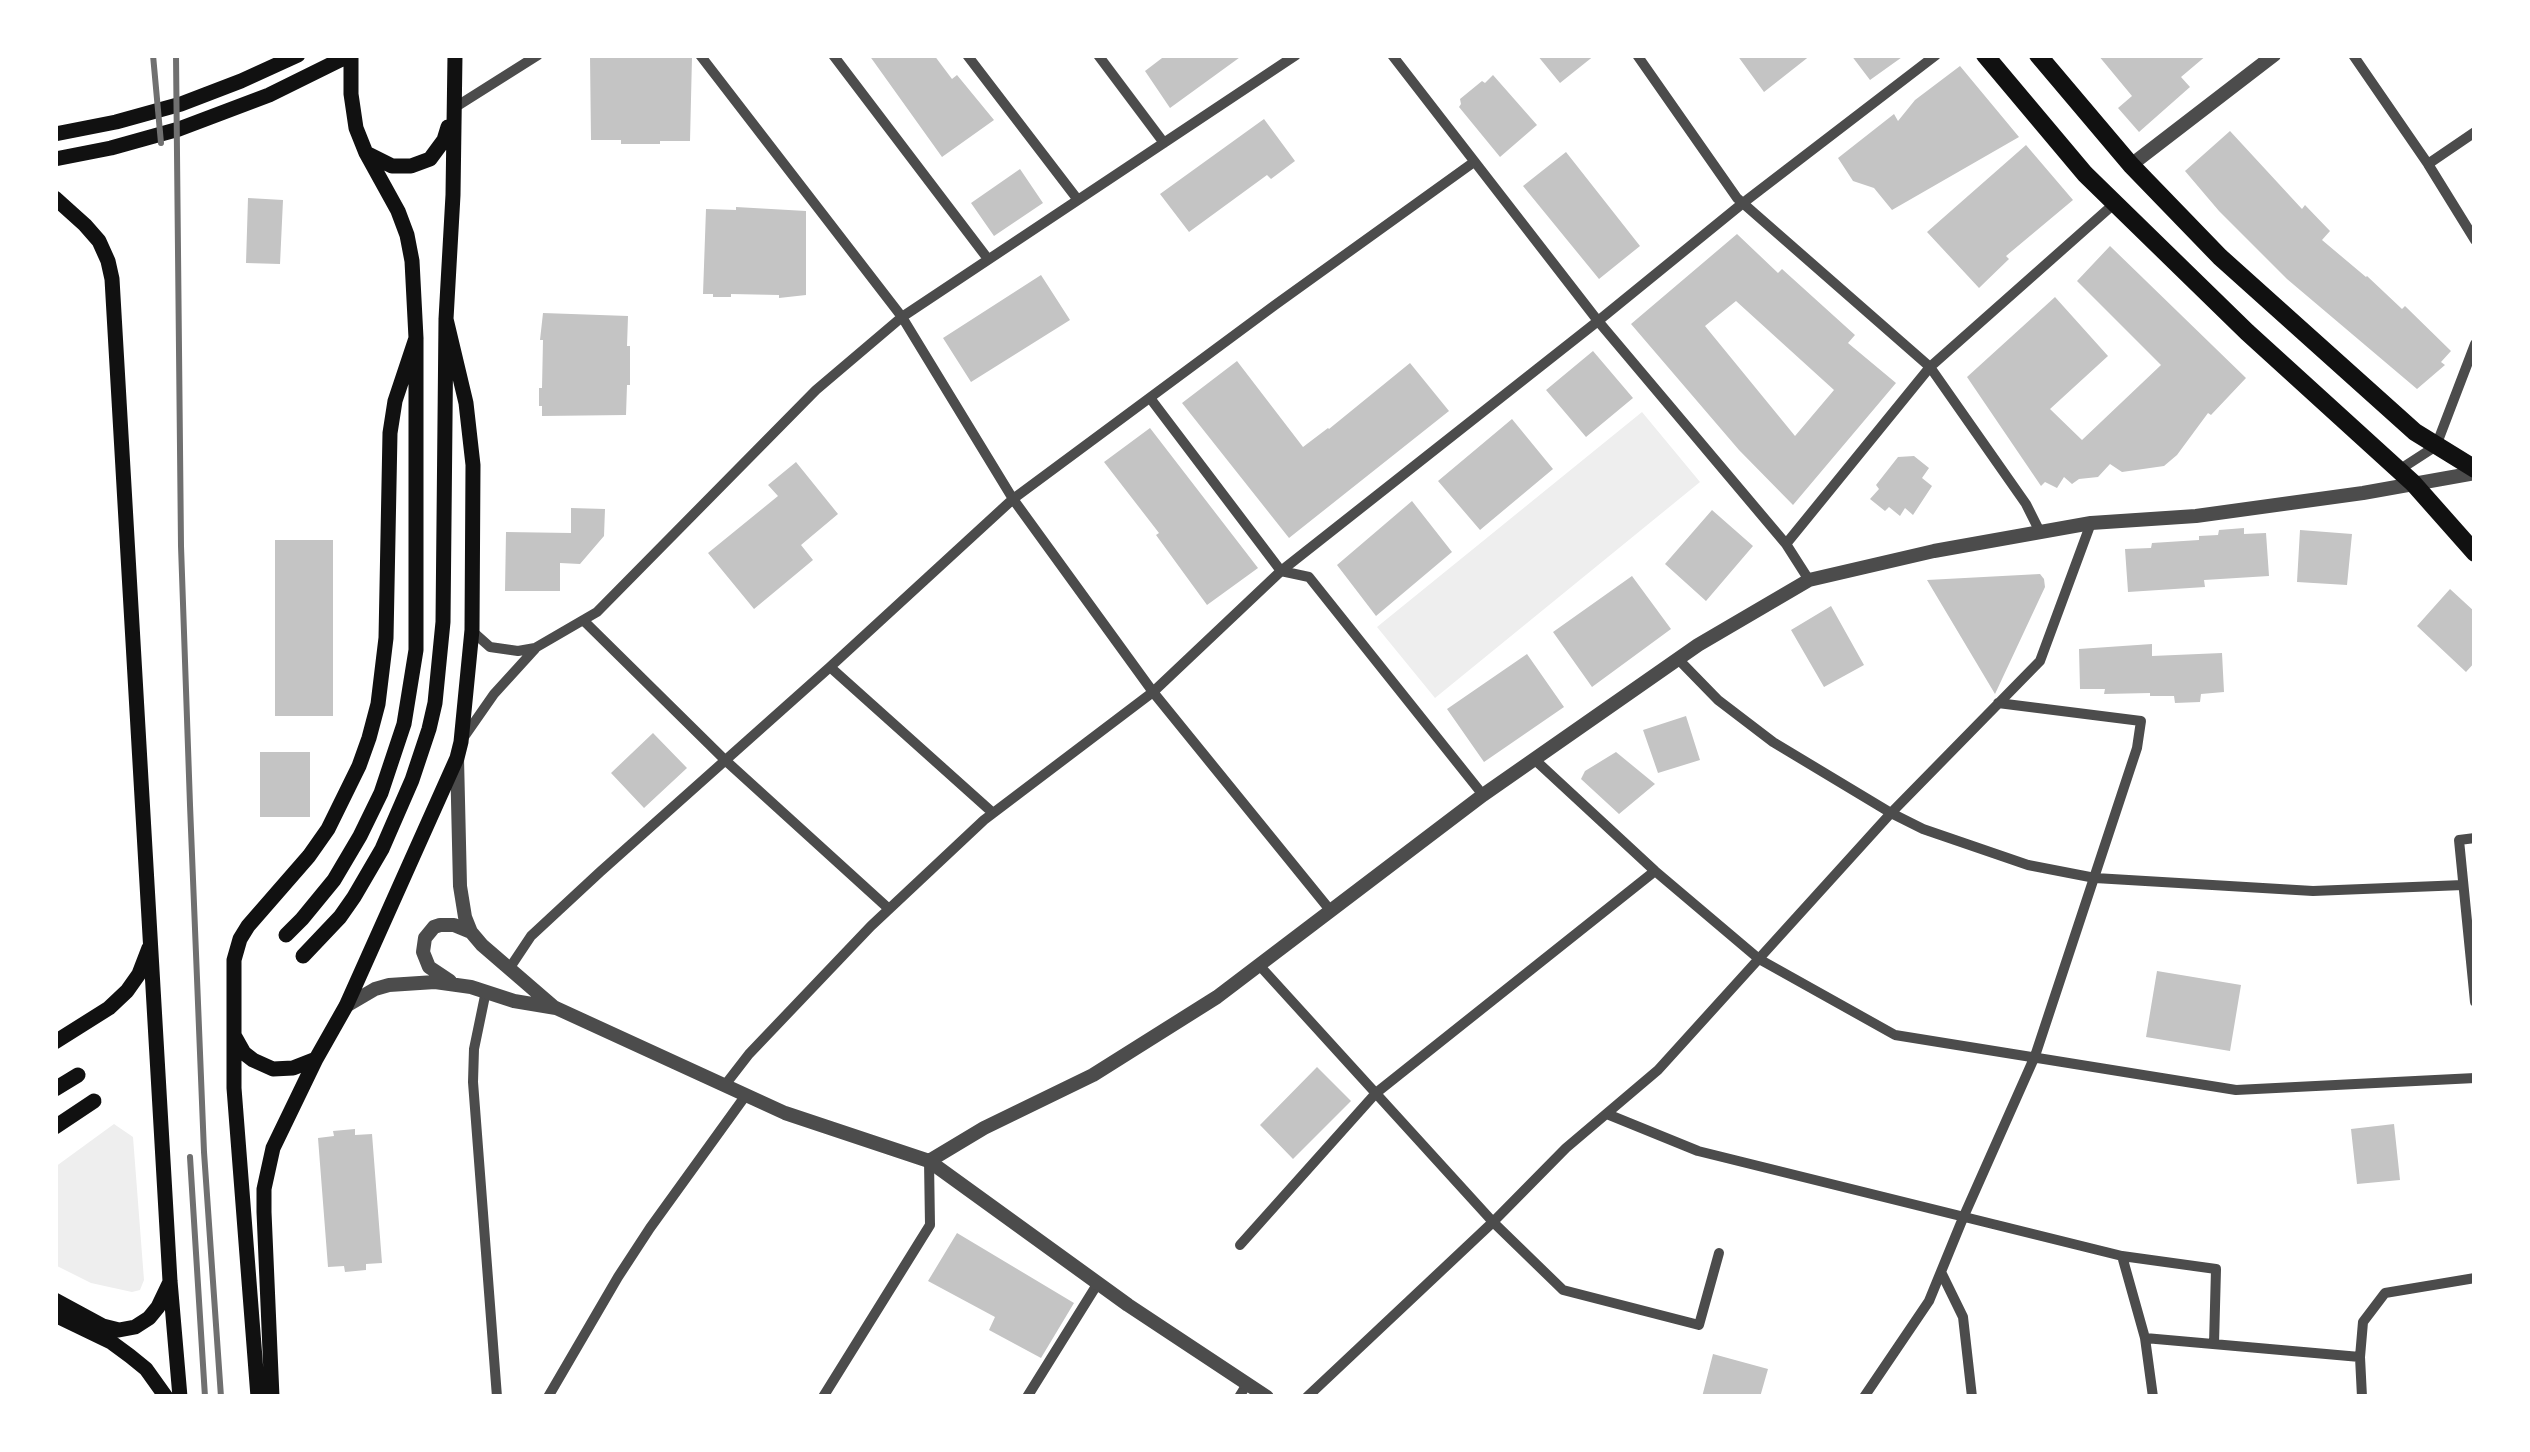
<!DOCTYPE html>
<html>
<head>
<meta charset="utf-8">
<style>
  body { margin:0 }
  #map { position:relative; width:2530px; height:1452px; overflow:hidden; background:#fff; font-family:Quicksand,sans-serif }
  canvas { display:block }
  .frame { position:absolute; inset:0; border:58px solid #fff; pointer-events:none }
</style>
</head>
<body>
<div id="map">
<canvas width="2530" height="1452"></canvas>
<div class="frame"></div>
</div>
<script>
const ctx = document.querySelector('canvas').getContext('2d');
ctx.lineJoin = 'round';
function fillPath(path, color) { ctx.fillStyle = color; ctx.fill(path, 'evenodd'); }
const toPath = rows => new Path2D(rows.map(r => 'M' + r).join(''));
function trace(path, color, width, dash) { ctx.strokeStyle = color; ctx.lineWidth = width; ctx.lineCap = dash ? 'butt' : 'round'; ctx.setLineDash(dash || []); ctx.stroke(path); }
fillPath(toPath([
  [1642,412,1700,482,1435,698,1377,627],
  [114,1124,133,1137,144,1280,140,1290,132,1292,91,1283,55,1265,55,1167]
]), '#eee');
fillPath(toPath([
  [617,55,692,57,690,141,660,141,660,144,621,144,621,140,591,140,590,56],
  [869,55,934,55,952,79,957,75,994,120,942,157],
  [1166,55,1243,55,1170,108,1145,71],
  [1537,55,1595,55,1560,83],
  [1737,55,1811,55,1764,92],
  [1851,55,1905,55,1870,80],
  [2098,55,2207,55,2181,77,2190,87,2139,132,2118,108,2132,96],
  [1960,66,2019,137,1892,210,1874,188,1853,181,1838,158,1894,114,1898,121,1915,100],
  [1493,75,1537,125,1500,157,1459,107,1461,104,1460,99,1482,81,1485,83],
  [1264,119,1295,161,1271,179,1267,175,1189,232,1160,194],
  [2230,131,2302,209,2305,205,2330,231,2322,240,2366,277,2367,276,2402,309,2405,306,2451,351,2441,362,2445,365,2417,389,2287,279,2219,211,2185,171],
  [2026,145,2073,200,2006,256,2009,259,1979,288,1927,232],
  [1566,152,1640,246,1599,279,1523,186],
  [1020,169,1043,203,994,236,971,203],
  [248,198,283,200,280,264,246,263],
  [736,207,806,211,806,295,779,298,779,295,731,294,731,297,713,297,713,294,703,294,706,209,736,210],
  [1737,234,1778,273,1782,269,1855,335,1848,343,1896,383,1793,505,1739,450,1631,324],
  [1736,301,1834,390,1795,436,1705,326],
  [2110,246,2246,378,2211,415,2208,413,2177,455,2164,466,2122,472,2110,464,2098,477,2079,479,2072,484,2064,477,2057,488,2045,482,2041,486,1967,377,2055,297,2108,356,2050,409,2082,440,2161,365,2077,281],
  [1041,275,1070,320,971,382,943,338],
  [543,313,628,316,627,346,630,346,630,385,627,385,626,415,542,416,542,406,539,406,539,388,542,388,543,340,540,340],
  [1593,351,1633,398,1586,437,1546,390],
  [1237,361,1303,447,1328,428,1329,429,1410,363,1449,411,1289,538,1182,403],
  [1512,419,1553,469,1480,530,1438,481],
  [1150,428,1258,568,1207,605,1156,535,1159,533,1104,462],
  [1914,456,1929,468,1922,478,1932,486,1913,515,1905,508,1900,516,1889,507,1885,511,1870,499,1879,489,1876,485,1898,457],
  [796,462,838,514,801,545,813,560,754,609,708,553,778,496,768,485],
  [1412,501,1452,552,1376,616,1337,565],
  [571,508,605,509,604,536,580,564,560,563,560,591,505,591,506,532,571,533],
  [1712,510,1753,546,1706,601,1665,564],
  [2244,528,2244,534,2266,533,2269,576,2204,580,2205,587,2128,592,2125,549,2151,548,2152,543,2199,540,2199,536,2218,535,2219,530],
  [2300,530,2352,534,2347,585,2297,582],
  [275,540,333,540,333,716,275,716],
  [2040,574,2044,579,2045,587,1995,694,1927,580],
  [1632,576,1671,629,1592,687,1553,632],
  [2450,589,2475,612,2475,662,2466,672,2417,626],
  [1831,606,1864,665,1824,687,1791,630],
  [2152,644,2152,656,2222,653,2224,692,2201,694,2200,702,2175,703,2174,696,2150,696,2150,693,2104,694,2105,689,2080,689,2079,649],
  [1527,654,1564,707,1484,762,1447,709],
  [1686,716,1700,760,1658,773,1643,730],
  [653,733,687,768,644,808,611,773],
  [260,752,310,752,310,817,260,817],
  [1616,752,1655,784,1619,814,1581,779,1585,771],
  [2157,971,2241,985,2230,1051,2146,1037],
  [1317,1067,1351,1101,1293,1159,1260,1125],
  [2394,1124,2400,1180,2357,1184,2351,1129],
  [355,1129,355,1135,372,1134,382,1263,366,1264,366,1270,345,1272,344,1266,328,1267,318,1138,334,1136,333,1131],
  [957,1233,1074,1303,1041,1358,989,1330,995,1317,928,1281],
  [1713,1354,1768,1369,1760,1397,1702,1397]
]), '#c4c4c4');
trace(toPath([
  [700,55,902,317,1013,499,1153,692,1330,910],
  [833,55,988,259],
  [967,55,1078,200],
  [1098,55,1164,143],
  [1392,55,1598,321,1786,544,1809,580],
  [1637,55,1737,198,1930,367,2026,504,2040,532],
  [2353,55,2428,164,2475,240],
  [454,108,538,55],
  [2428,164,2475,132],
  [1150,398,1281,571,1309,577,1483,795],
  [2399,470,2436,446,2475,344],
  [1786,544,1930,367,2115,203],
  [584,621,725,760,889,909],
  [472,631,490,647,518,651,535,648,597,612,816,390,902,317,1296,55],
  [1678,659,1718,700,1773,742,1891,813,1923,829,2028,865,2095,878,2313,891,2463,885],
  [830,667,993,813],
  [464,737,494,694,535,649],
  [1534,759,1655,871,1759,959,1895,1035,2236,1090,2475,1078],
  [2475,838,2459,840,2475,1002],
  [1259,965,1493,1222,1563,1290,1699,1325,1719,1253],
  [509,969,531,936,600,872,830,667,1013,499,1275,305,1474,162],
  [486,991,474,1049,473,1082,497,1397],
  [725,1085,749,1054,871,926,984,820,1153,692,1281,571,1598,321,1743,203,1936,55],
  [1607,1114,1698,1151,2122,1256,2216,1269,2214,1344],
  [1240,1245,1376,1093,1655,871],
  [2122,1256,2145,1338,2153,1397],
  [1941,1272,1963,1317,1972,1397],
  [2145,1338,2360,1357],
  [548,1397,618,1277,650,1228,746,1095],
  [823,1397,930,1225,929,1161],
  [1027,1397,1098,1283],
  [1239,1397,1247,1384],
  [1307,1397,1493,1222,1566,1148,1658,1070,1891,813,2040,661,2091,523],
  [1864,1397,1929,1301,1963,1218,2035,1056,2137,748,2141,721,1998,703],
  [2362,1397,2360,1357,2363,1322,2385,1293,2475,1278]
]), '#4c4c4c', 10);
trace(toPath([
  [2131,165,2274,55],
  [457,758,460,886,465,917,471,932,482,945,555,1008],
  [450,981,429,967,423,952,425,938,434,927,440,925,454,925,471,932],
  [346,1006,375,989,389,985,435,982,471,987,514,1001,556,1008,785,1113,929,1161,1128,1305,1267,1397],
  [929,1161,984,1128,1093,1075,1217,997,1483,795,1698,645,1809,580,1934,551,2091,523,2196,516,2363,493,2475,473]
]), '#4c4c4c', 14);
trace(toPath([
  [55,134,116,122,181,104,241,81,298,55],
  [366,153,392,166,411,166,430,159,444,140,448,127],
  [55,159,111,148,179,129,269,95,350,55],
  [55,198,85,225,99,241,108,261,112,279,170,1281,180,1397],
  [286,935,302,919,334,880,360,836,381,793,404,724,416,650,416,338,412,261,407,235,398,211,366,153,356,128,351,94,351,55],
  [303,956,340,917,354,897,382,849,412,780,429,729,435,703,443,622,446,319,453,195,455,55],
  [235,1037,244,1053,253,1060,273,1069,293,1068,316,1059],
  [55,1042,109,1008,127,991,139,974,149,948],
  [55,1089,78,1075],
  [55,1127,94,1101],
  [55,1300,103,1326,119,1330,135,1327,149,1318,158,1307,169,1284],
  [55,1315,111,1342,130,1356,146,1369,166,1397],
  [258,1397,234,1088,234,960,240,939,248,926,309,856,328,829,359,766,369,738,378,704,386,638,390,433,395,401,416,338],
  [272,1397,264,1212,264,1189,273,1148,316,1059,346,1006,457,758,461,742,472,630,473,465,466,403,446,319]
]), '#111', 15);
trace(toPath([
  [1985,55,2085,174,2247,332,2413,483,2475,553],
  [2038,55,2131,165,2220,257,2415,432,2475,469]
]), '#111', 18);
trace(toPath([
  [153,55,161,143],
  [176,55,181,546,190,805,204,1152,221,1397],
  [190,1157,205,1397]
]), '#707070', 6);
</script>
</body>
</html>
